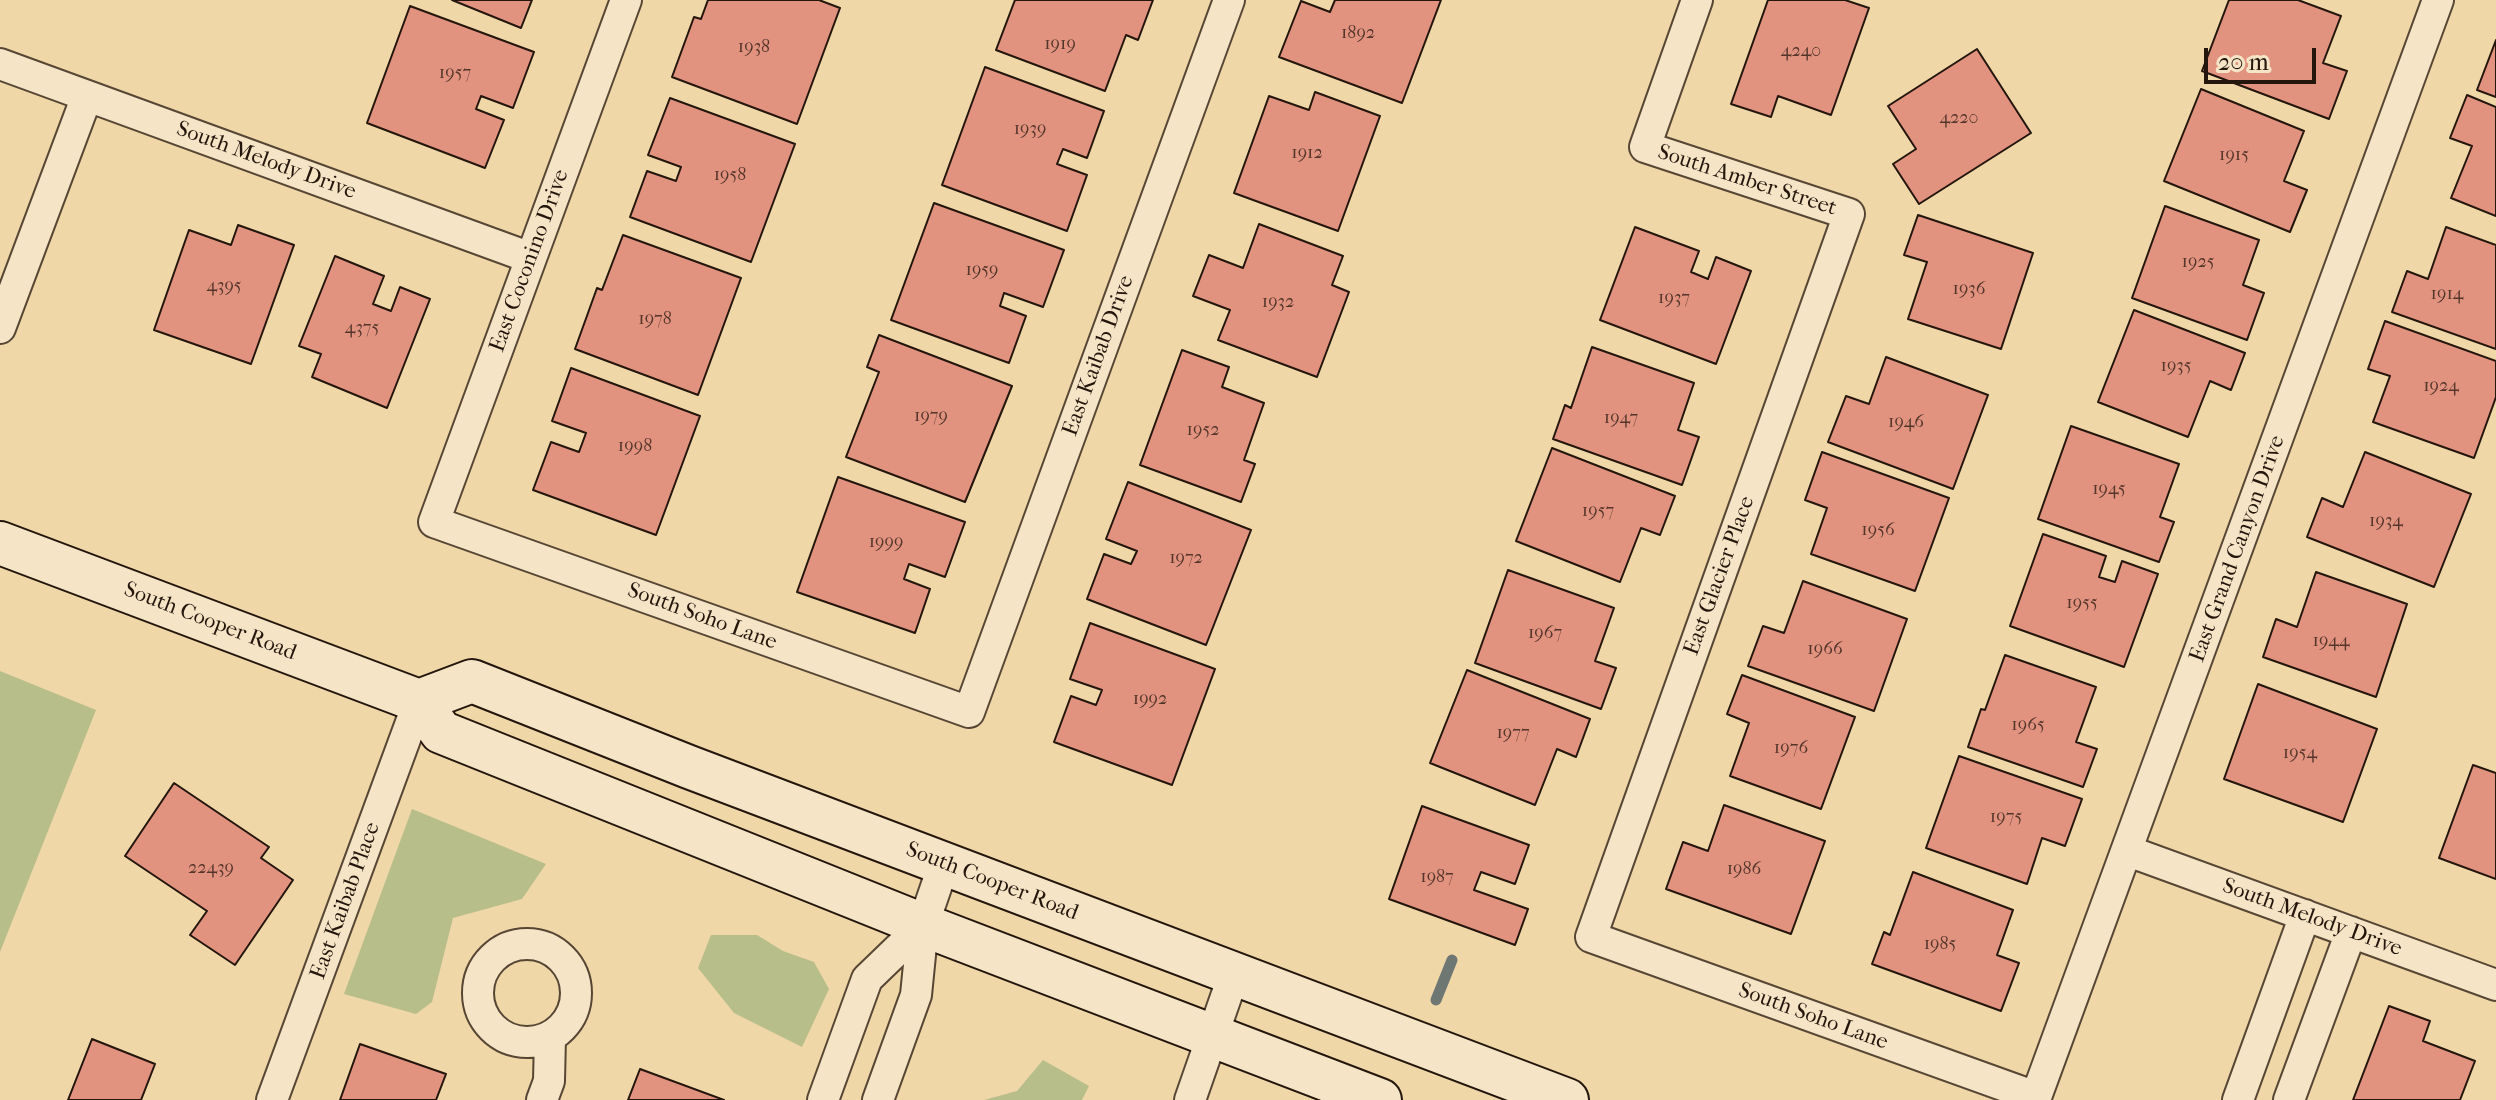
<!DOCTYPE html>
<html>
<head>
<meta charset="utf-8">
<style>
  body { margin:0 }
  #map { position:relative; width:2496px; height:1100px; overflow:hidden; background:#efd7a8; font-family:"IM FELL French Canon",serif }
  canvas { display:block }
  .scale { position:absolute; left:2204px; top:48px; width:112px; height:36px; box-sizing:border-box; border:4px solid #24160d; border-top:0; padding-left:10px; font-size:24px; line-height:28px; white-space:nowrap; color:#24160d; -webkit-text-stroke:6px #f5e5c6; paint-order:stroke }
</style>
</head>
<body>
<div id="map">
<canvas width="2496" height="1100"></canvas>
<div class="scale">20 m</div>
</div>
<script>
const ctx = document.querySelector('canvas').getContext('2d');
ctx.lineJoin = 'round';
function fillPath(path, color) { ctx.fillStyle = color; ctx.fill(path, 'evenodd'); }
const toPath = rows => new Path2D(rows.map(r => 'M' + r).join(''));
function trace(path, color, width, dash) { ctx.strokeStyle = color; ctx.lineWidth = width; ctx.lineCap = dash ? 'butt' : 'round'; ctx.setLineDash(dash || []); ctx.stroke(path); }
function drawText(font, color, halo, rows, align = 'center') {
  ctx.font = font + ' "IM FELL French Canon",serif'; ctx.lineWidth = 7; ctx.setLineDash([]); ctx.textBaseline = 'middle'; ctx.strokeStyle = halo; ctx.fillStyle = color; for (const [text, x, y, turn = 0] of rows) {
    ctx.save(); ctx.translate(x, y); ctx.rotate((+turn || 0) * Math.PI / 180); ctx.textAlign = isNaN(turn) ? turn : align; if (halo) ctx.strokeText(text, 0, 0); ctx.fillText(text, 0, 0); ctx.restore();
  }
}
fillPath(toPath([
  [0,671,96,710,0,952],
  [412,809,546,864,522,899,453,918,432,1002,416,1014,344,994],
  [711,935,757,935,783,951,814,962,829,989,802,1047,734,1013,698,968],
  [1043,1060,1089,1086,1082,1100,984,1100,1017,1091]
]), '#b8be89');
trace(toPath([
  [1436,1000,1452,960]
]), '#6e7771', 11);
const building = toPath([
  [452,0,532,0,521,28,452,0],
  [708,0,819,0,840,8,797,124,672,77,694,17,701,19,708,0],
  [1015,0,1153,0,1138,40,1126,35,1105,91,996,50,1015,0],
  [1335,0,1441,0,1402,103,1279,57,1301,1,1330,12,1335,0],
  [1768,0,1845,0,1869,8,1831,115,1778,96,1771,117,1731,104,1768,0],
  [2229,0,2298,0,2341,16,2323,63,2347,71,2329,119,2202,71,2229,0],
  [410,6,534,52,513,108,481,96,476,109,504,120,485,168,367,123,410,6],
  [2496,40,2496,97,2477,90,2496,40],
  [1977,49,2031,133,1919,204,1893,164,1916,149,1888,106,1977,49],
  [985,67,1104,111,1087,158,1063,149,1057,164,1087,175,1067,231,942,185,985,67],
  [2201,89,2304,131,2284,181,2307,190,2290,232,2164,181,2201,89],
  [1315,92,1380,116,1338,231,1234,193,1269,96,1309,110,1315,92],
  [2467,95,2496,107,2496,216,2451,198,2472,146,2450,138,2467,95],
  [670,98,795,144,751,262,630,217,647,171,676,181,681,167,648,155,670,98],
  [934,203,1064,250,1043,307,1004,293,1000,306,1026,316,1009,363,891,320,934,203],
  [2165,206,2259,240,2243,285,2264,293,2247,340,2132,298,2165,206],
  [1918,215,2033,253,2001,349,1908,319,1927,262,1904,255,1918,215],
  [1259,224,1343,256,1332,285,1349,292,1317,377,1218,340,1230,310,1193,296,1209,255,1243,268,1259,224],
  [238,225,294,245,251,364,154,330,189,230,231,245,238,225],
  [1635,227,1699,251,1691,272,1708,279,1716,257,1751,271,1716,364,1600,320,1635,227],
  [2446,227,2496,245,2496,349,2392,312,2407,271,2428,279,2446,227],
  [623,235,741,278,698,395,575,349,597,288,602,290,623,235],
  [335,256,384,276,373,304,391,311,400,287,430,299,387,408,312,377,321,354,299,346,335,256],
  [2134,310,2245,353,2231,390,2210,381,2188,437,2098,402,2134,310],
  [2385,321,2496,361,2496,397,2474,458,2373,422,2390,376,2368,369,2385,321],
  [879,335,1012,386,965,502,846,457,879,372,867,367,879,335],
  [1592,347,1694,383,1678,430,1699,437,1682,485,1553,439,1565,405,1571,408,1592,347],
  [1182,350,1229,367,1222,387,1264,403,1244,460,1255,464,1241,502,1140,465,1182,350],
  [1886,357,1988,395,1953,489,1828,442,1846,396,1869,404,1886,357],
  [571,368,700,416,656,535,533,490,551,442,579,452,586,433,552,421,571,368],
  [2071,426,2179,464,2160,517,2174,522,2159,562,2038,519,2071,426],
  [1552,448,1675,496,1660,535,1641,528,1620,582,1516,541,1552,448],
  [1822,452,1949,498,1915,591,1811,554,1827,508,1805,500,1822,452],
  [2365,452,2471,494,2434,587,2307,537,2322,498,2343,507,2365,452],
  [838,477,965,522,945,577,909,564,904,579,930,589,915,633,797,592,838,477],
  [1128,482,1251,530,1206,645,1087,599,1104,554,1131,564,1137,551,1106,539,1128,482],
  [2043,534,2106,556,2099,577,2115,582,2122,561,2158,574,2124,667,2010,626,2043,534],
  [1508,570,1614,608,1595,661,1616,668,1601,709,1475,663,1508,570],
  [2316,572,2407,604,2376,697,2263,657,2276,619,2297,627,2316,572],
  [1803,581,1907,619,1874,711,1748,666,1763,626,1784,633,1803,581],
  [1090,623,1215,669,1172,785,1054,742,1071,696,1096,705,1102,690,1070,679,1090,623],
  [2005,655,2096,687,2076,742,2097,749,2083,787,1968,747,1981,709,1985,710,2005,655],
  [1467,670,1590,719,1576,757,1557,749,1535,805,1430,763,1467,670],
  [1742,675,1855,717,1821,809,1730,776,1749,723,1727,714,1742,675],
  [2258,684,2377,729,2343,822,2224,779,2258,684],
  [1959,756,2082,799,2065,846,2042,838,2027,884,1926,848,1959,756],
  [2473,765,2496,773,2496,879,2439,858,2473,765],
  [174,783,269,847,261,858,293,880,235,965,190,935,207,911,125,856,174,783],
  [1724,805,1825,841,1791,934,1666,889,1683,842,1708,851,1724,805],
  [1422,806,1529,845,1515,884,1481,872,1474,890,1528,909,1515,945,1389,899,1422,806],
  [1913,872,2013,910,1997,955,2019,963,2001,1011,1872,964,1884,932,1890,935,1913,872],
  [2389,1006,2430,1021,2423,1041,2475,1061,2460,1100,2353,1100,2389,1006],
  [92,1039,155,1064,141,1100,68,1100,92,1039],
  [360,1044,446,1074,436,1100,340,1100,360,1044],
  [640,1069,724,1100,628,1100,640,1069]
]);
fillPath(building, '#e29380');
trace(building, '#24160d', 2);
const minor = toPath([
  [626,0,434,522,969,712,1229,0],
  [1697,0,1645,147,1849,214,1591,937,2036,1097,2438,0],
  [0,64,531,258],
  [0,328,87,96],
  [2128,851,2496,985],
  '478 993a49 49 0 1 1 98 0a49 49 0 1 1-98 0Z',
  [272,1100,419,701],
  [542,1100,549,1081,550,1037],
  [823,1100,867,979,923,925],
  [878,1100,916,995,923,925,944,864],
  [1190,1100,1234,974],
  [2238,1100,2305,915],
  [2289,1100,2351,932]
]);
const secondary = toPath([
  [0,543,419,701,441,732,923,925,1380,1100],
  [419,701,472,681,689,767,1567,1100]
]);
trace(minor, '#574634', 34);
trace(secondary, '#24160d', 46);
trace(minor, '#f5e5c6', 30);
trace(secondary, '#f5e5c6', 42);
drawText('18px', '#54352a', null, [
  ["1892",1358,34],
  ["1919",1060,45],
  ["1938",754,48],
  ["4240",1801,52],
  ["1957",455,74],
  ["4220",1959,119],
  ["1939",1030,130],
  ["1912",1307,154],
  ["1915",2234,156],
  ["1958",730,176],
  ["1925",2198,263],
  ["1959",982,271],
  ["4395",224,287],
  ["1936",1969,290],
  ["1914",2447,295],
  ["1937",1674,299],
  ["1932",1278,303],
  ["1978",655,320],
  ["4375",362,329],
  ["1935",2176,367],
  ["1924",2441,387],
  ["1979",931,417],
  ["1947",1621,419],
  ["1946",1906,423],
  ["1952",1203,431],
  ["1998",635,447],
  ["1945",2109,490],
  ["1957",1598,512],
  ["1934",2386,522],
  ["1956",1878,531],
  ["1999",886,543],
  ["1972",1186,559],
  ["1955",2082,604],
  ["1967",1545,634],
  ["1944",2331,642],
  ["1966",1825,650],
  ["1992",1150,700],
  ["1965",2028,726],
  ["1977",1513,734],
  ["1976",1791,749],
  ["1954",2300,754],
  ["1975",2006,818],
  ["22439",211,869],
  ["1986",1744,870],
  ["1987",1437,878],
  ["1985",1940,945]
]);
drawText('22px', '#24160d', '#f5e5c6', [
  ["South Melody Drive",266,161,20],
  ["South Amber Street",1747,181,18],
  ["East Coconino Drive",530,261,-70],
  ["East Kaibab Drive",1099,356,-70],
  ["East Grand Canyon Drive",2238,549,-70],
  ["East Glacier Place",1720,576,-70],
  ["South Soho Lane",702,617,20],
  ["South Cooper Road",210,622,21],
  ["South Cooper Road",992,882,21],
  ["East Kaibab Place",346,901,-70],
  ["South Melody Drive",2312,918,20],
  ["South Soho Lane",1813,1017,20]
]);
</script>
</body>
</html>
